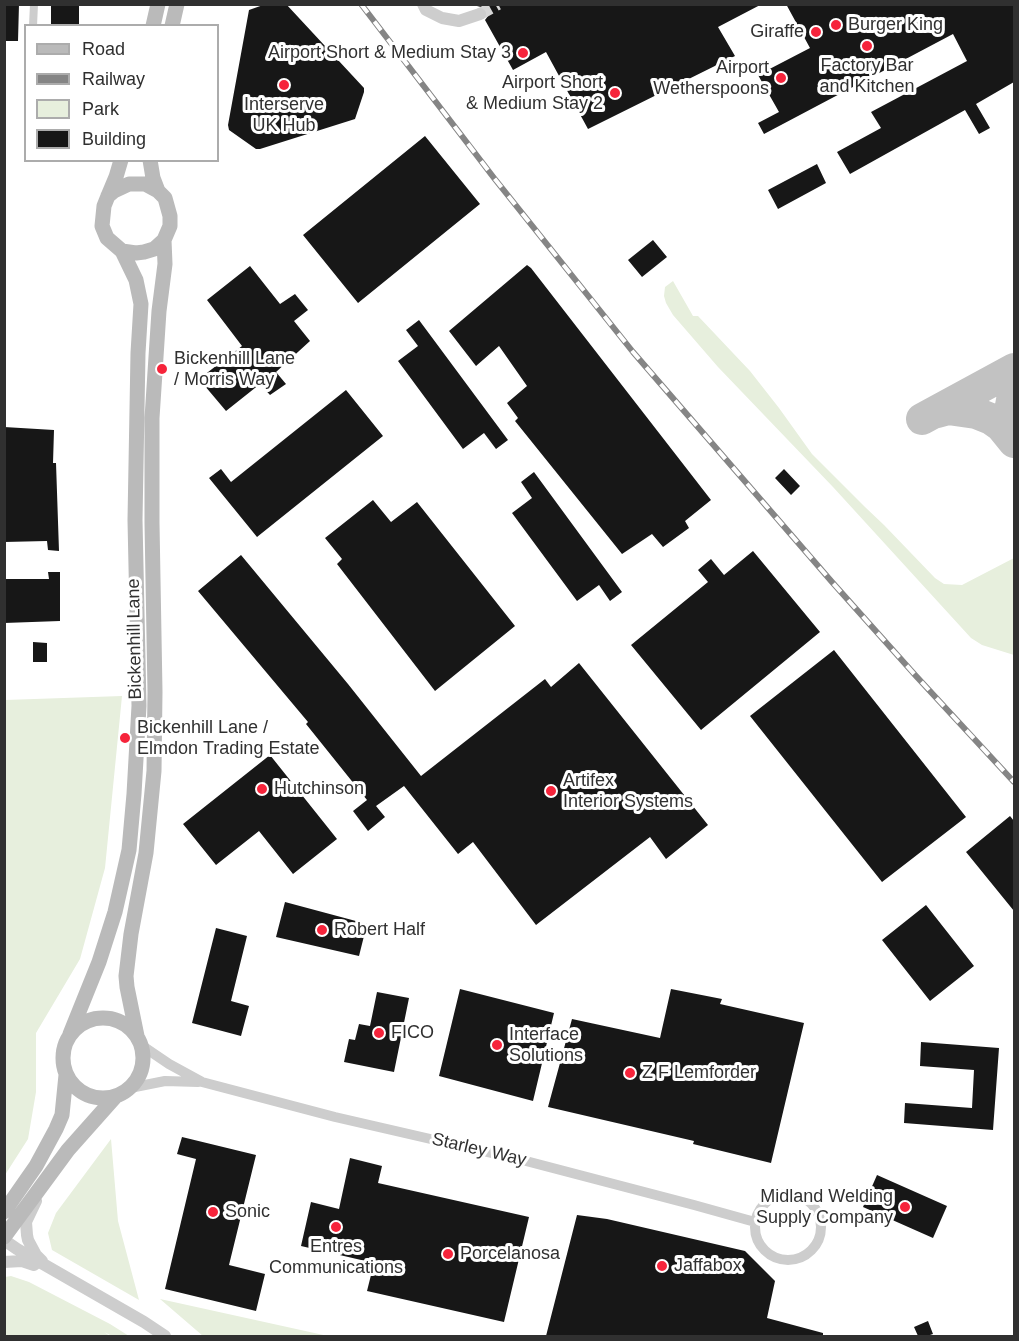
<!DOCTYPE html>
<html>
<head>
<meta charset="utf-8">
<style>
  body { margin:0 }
  #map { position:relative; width:1019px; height:1341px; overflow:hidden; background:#fff; font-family:Arial,sans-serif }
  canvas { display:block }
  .frame { position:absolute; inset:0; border:6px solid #303030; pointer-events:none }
  .legend { position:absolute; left:24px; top:24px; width:195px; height:138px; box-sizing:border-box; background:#fff; border:2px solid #acacac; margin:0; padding:8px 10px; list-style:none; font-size:18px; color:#303030 }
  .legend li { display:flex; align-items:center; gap:12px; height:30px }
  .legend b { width:30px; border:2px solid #acacac }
</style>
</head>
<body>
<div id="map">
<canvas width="1019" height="1341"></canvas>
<div class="frame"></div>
<ul class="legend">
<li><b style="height:8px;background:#bababa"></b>Road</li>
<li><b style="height:8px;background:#858585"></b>Railway</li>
<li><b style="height:16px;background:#e7efdd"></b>Park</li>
<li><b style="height:16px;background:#171717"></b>Building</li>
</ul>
</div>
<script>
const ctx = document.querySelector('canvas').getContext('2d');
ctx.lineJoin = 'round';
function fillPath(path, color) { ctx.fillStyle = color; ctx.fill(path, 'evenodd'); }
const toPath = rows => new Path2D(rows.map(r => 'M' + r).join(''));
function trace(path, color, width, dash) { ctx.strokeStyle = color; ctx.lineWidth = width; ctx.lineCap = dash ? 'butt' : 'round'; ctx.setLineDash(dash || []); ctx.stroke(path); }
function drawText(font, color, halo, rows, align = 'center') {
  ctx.font = font + ' Arial,sans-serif'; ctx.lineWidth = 6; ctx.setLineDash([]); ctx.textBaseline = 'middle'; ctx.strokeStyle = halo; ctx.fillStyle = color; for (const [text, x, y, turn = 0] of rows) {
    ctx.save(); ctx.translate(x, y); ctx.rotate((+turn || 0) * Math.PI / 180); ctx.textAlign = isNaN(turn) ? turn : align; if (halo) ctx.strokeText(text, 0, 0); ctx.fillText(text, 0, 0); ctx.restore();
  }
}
fillPath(toPath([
  [673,281,693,316,698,316,750,371,779,408,812,454,865,507,884,525,935,578,944,584,962,585,1014,558,1014,655,982,645,971,638,833,487,718,367,673,315,666,303,664,296,665,287],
  [122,696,105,868,80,959,36,1033,36,1092,28,1139,5,1175,5,700],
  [111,1139,118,1221,139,1300,52,1250,48,1233,56,1213],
  [11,1276,29,1282,110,1324,129,1336,112,1336,104,1332,110,1336,5,1336,5,1277],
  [160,1299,328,1336,203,1336]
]), '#e7efdd');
trace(toPath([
  [1014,389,1009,417,1014,437],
  [937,412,948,409,976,413,991,419,1001,426,1014,442],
  [922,419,1014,369]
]), '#c2c2c2', 32);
fillPath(toPath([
  [4,4,19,4,18,41,4,41],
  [51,4,79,4,79,26,51,26],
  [266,4,286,4,364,88,364,92,355,119,260,149,256,149,229,130,228,125,249,10],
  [476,4,762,4,718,27,735,56,588,129,546,52,513,70,485,20,488,16,488,11,485,8,477,6],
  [786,4,1014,4,1014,82,976,104,990,128,979,134,965,110,850,174,837,152,881,128,871,112,967,61,953,34,764,134,758,123,779,112,758,75,810,48],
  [425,136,480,204,358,303,303,235],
  [817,164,826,183,778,209,768,190],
  [653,240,667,257,642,277,628,260],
  [527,265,531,268,711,500,685,521,689,528,663,547,652,534,622,554,515,421,518,418,507,403,527,386,499,346,476,366,449,331],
  [250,266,280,304,295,294,308,310,294,321,310,341,276,372,286,384,270,395,260,384,226,411,199,379,242,346,207,300],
  [419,320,508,440,496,449,484,433,463,449,398,361,418,346,406,330],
  [346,390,383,436,257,537,209,478,221,469,231,482],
  [4,427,54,430,53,463,56,463,59,551,48,550,47,541,4,542],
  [784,469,800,486,791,495,775,478],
  [534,472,622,592,610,601,599,585,577,601,512,513,532,498,521,482],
  [373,500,391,522,417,502,515,626,435,691,337,564,342,559,325,538],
  [753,551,820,632,701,730,631,645,708,582,698,570,711,559,724,575],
  [241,555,348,684,421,776,545,679,551,687,579,663,708,825,666,859,650,837,536,925,473,842,458,854,404,786,376,806,385,817,368,831,353,811,367,800,306,724,308,722,198,591],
  [48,572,60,572,60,621,4,623,4,579,49,579],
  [33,642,47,643,47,662,33,662],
  [834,650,966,817,882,882,750,716],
  [270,755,337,839,293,874,259,831,216,865,183,824],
  [1010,816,1014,821,1014,911,966,852],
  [285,902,367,924,359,956,276,937],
  [926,905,974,966,930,1001,882,940],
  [216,928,247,936,231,1001,249,1006,241,1036,192,1023],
  [460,989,554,1013,533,1101,439,1076],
  [671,989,722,999,720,1004,804,1023,771,1163,693,1144,694,1141,548,1107,572,1019,660,1038],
  [377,992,409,998,394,1072,344,1062,349,1039,355,1040,359,1024,370,1026],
  [921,1042,999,1048,993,1130,904,1123,905,1103,972,1108,974,1070,920,1066],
  [182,1137,256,1155,229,1265,265,1274,256,1311,165,1289,196,1159,177,1154],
  [350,1158,382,1166,378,1183,529,1217,504,1322,367,1291,374,1263,301,1246,311,1202,339,1209],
  [877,1175,947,1206,933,1238,863,1207],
  [577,1215,607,1219,745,1251,775,1281,767,1318,823,1333,823,1336,546,1336],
  [928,1321,933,1334,927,1336,918,1336,914,1327]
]), '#171717');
trace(toPath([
  [480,14,498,4]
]), '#d6d6d6', 12, [12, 6]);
trace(toPath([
  [33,26,34,4]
]), '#cdcdcd', 8);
trace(toPath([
  [141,1045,169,1064,202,1082,335,1117,526,1161,694,1205,755,1222],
  [130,1088,165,1081,198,1082],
  '755 1227a33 33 0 1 1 66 0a33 33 0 1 1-66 0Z'
]), '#cdcdcd', 10);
trace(toPath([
  [423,4,426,10,442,18,459,21,480,14],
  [36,1201,26,1222,27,1235,28,1240,36,1255,42,1261],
  [4,1240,17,1249,144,1322,165,1336],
  [4,1262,22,1261,34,1265]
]), '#cdcdcd', 12);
trace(toPath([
  [153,26,158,4],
  [172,26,177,4],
  [150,160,153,178,158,191],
  [108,196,114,191,129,184,145,184,158,191,165,198,170,216,170,226,164,240,154,249,144,252,136,253,122,251,107,238,102,226,104,206,108,196,116,177,121,160],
  '63 1058a40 40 0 1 1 80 0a40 40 0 1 1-80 0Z',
  [70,1034,99,962,115,912,129,850,134,794,139,706,135,520,138,353,141,304,136,280,122,251],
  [137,1036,127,987,126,976,131,934,146,853,154,771,155,692,152,523,152,418,159,311,165,264,164,240],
  [4,1212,36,1166,56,1129,62,1115,66,1075],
  [4,1237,68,1150,116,1096]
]), '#bababa', 15);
const rail = toPath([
  [361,4,494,178,633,352,832,582,916,676,1014,782]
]);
trace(rail, '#858585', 6);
trace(rail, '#fff', 4, [11]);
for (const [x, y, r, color] of [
  [836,25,6,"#f6243b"],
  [816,32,6,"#f6243b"],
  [867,46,6,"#f6243b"],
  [523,53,6,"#f6243b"],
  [781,78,6,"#f6243b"],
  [284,85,6,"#f6243b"],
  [615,93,6,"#f6243b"],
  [162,369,6,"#f6243b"],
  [125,738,6,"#f6243b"],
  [262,789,6,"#f6243b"],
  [551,791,6,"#f6243b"],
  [322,930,6,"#f6243b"],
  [379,1033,6,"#f6243b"],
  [497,1045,6,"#f6243b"],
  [630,1073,6,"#f6243b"],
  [905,1207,6,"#f6243b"],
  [213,1212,6,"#f6243b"],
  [336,1227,6,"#f6243b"],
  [448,1254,6,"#f6243b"],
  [662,1266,6,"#f6243b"]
]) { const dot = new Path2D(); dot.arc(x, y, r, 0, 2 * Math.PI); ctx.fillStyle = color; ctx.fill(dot); trace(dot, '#fff', 2); }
drawText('18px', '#303030', '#fff', [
  ["Burger King",848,25],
  ["Giraffe",804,32,"right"],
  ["Airport Short & Medium Stay 3",511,53,"right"],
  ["Factory Bar",867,66,"center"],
  ["and Kitchen",867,87,"center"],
  ["Airport",769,68,"right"],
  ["Wetherspoons",769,89,"right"],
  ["Airport Short",603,83,"right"],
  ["& Medium Stay 2",603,104,"right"],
  ["Interserve",284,105,"center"],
  ["UK Hub",284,126,"center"],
  ["Bickenhill Lane",174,359],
  ["/ Morris Way",174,380],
  ["Bickenhill Lane /",137,728],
  ["Elmdon Trading Estate",137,749],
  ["Artifex",563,781],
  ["Interior Systems",563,802],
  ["Hutchinson",274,789],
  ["Robert Half",334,930],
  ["FICO",391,1033],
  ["Interface",509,1035],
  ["Solutions",509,1056],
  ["Z F Lemforder",642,1073],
  ["Midland Welding",893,1197,"right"],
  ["Supply Company",893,1218,"right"],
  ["Sonic",225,1212],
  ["Entres",336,1247,"center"],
  ["Communications",336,1268,"center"],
  ["Porcelanosa",460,1254],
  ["Jaffabox",674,1266]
], 'left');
drawText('18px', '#303030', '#fff', [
  ["Bickenhill Lane",135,639,-91],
  ["Starley Way",479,1150,13]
]);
</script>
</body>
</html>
